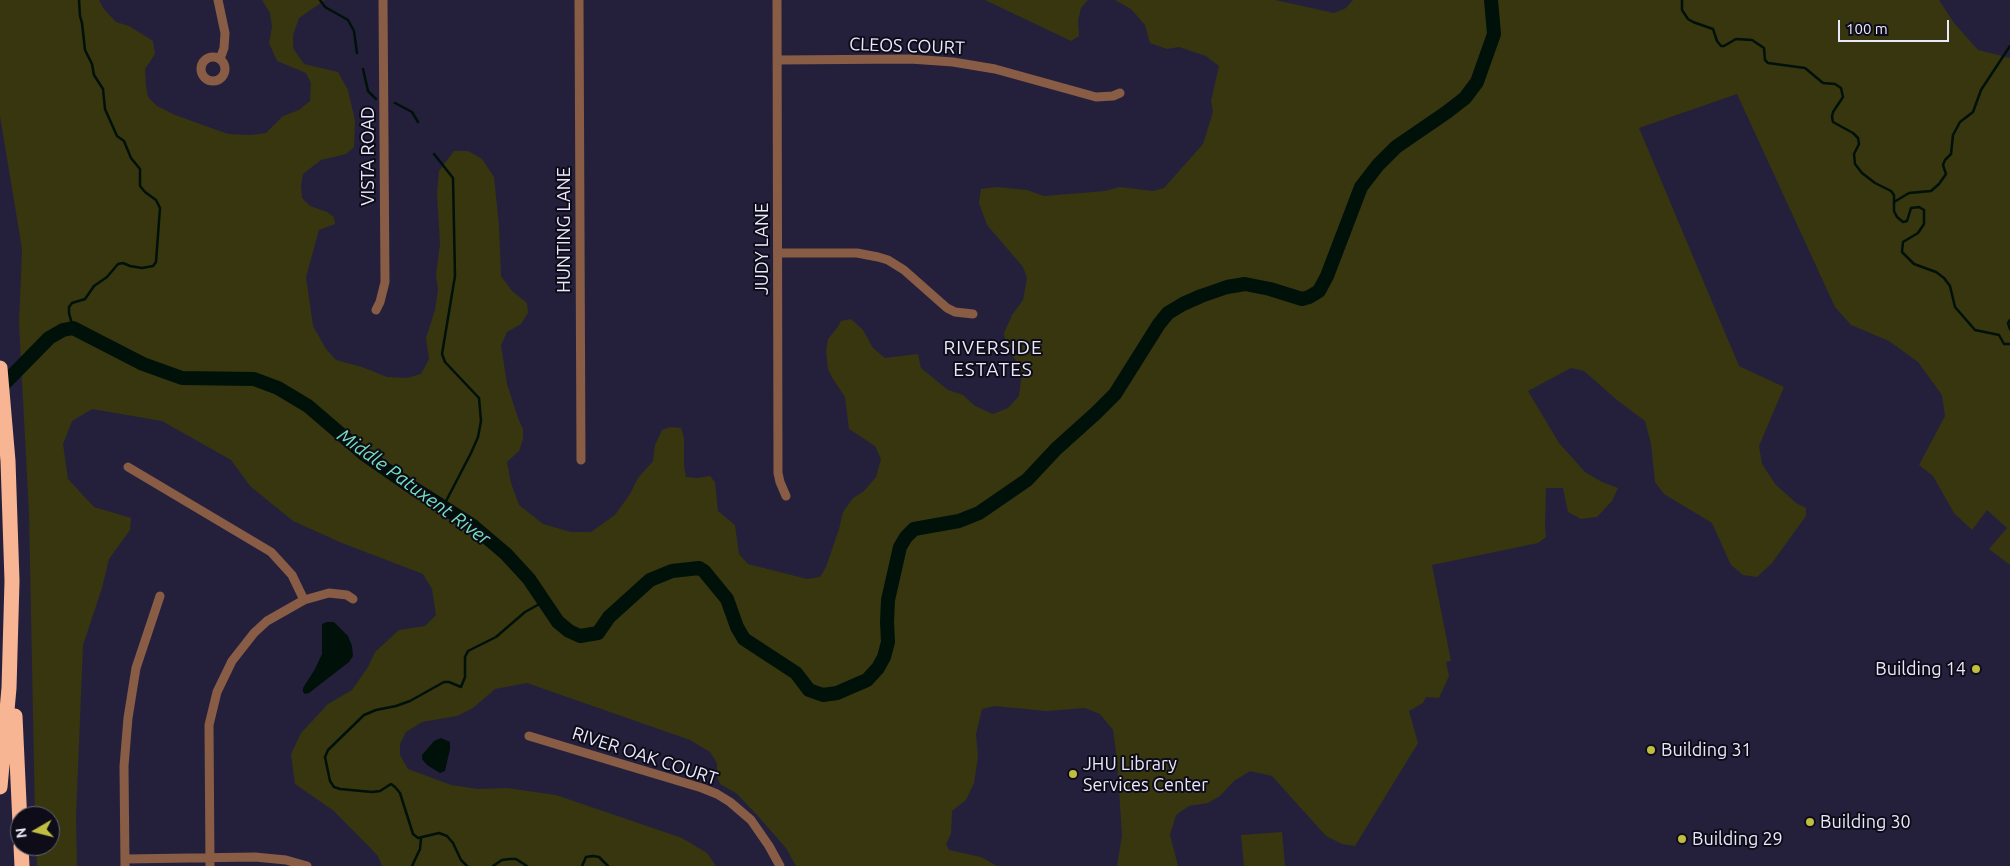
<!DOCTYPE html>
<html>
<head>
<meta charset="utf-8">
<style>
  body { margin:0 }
  #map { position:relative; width:2010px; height:866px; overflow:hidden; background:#24203c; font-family:Ubuntu,sans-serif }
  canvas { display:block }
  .north { position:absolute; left:10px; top:806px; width:50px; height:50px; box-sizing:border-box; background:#0d0c18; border:1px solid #656473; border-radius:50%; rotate:262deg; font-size:14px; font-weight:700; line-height:20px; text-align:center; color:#eae9fc }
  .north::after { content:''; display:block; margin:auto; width:18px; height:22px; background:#c0be41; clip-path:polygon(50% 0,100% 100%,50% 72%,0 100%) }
  .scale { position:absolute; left:1838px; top:20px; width:111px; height:22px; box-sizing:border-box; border:2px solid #eae9fc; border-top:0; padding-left:6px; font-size:15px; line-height:18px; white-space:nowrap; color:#eae9fc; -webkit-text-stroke:4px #0d0c18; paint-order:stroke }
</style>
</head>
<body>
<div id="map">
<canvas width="2010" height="866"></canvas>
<div class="north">N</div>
<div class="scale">100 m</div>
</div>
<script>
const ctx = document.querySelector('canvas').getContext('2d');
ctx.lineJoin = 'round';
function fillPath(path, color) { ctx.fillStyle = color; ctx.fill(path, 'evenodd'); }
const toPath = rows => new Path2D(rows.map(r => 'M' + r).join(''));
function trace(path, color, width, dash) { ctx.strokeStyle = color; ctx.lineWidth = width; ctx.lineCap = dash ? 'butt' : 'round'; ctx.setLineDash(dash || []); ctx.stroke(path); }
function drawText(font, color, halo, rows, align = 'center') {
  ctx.font = font + ' Ubuntu,sans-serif'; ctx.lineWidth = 4; ctx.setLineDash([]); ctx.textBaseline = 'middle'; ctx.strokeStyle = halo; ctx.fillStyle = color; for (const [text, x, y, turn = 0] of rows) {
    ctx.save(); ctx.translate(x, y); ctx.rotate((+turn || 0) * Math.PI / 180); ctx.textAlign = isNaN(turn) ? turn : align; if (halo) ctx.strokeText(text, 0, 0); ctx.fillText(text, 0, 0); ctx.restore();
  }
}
fillPath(toPath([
  [0,0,99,0,103,8,116,22,129,26,153,41,155,54,145,69,146,86,148,97,157,106,175,115,228,134,251,135,266,133,283,116,299,110,310,101,311,83,306,73,277,61,269,43,272,27,270,13,262,0,325,0,299,18,293,35,293,48,304,64,338,72,348,90,355,121,354,147,346,154,321,160,303,174,301,185,302,198,310,206,327,212,334,217,335,224,319,230,306,277,313,326,326,349,336,360,362,367,387,377,407,378,421,374,429,359,426,338,435,310,438,290,436,275,440,244,437,193,439,171,454,151,468,151,482,159,494,177,499,225,501,276,512,291,527,303,528,313,521,324,507,332,501,345,507,384,518,418,523,429,523,439,519,451,507,462,511,483,519,505,543,524,571,532,591,532,615,515,630,494,638,478,653,461,655,445,662,430,670,427,681,428,684,438,684,466,686,477,698,478,710,476,715,482,718,511,735,525,739,554,748,564,807,579,820,577,826,567,839,529,843,512,853,498,864,491,876,477,881,459,875,446,849,429,845,397,833,379,828,369,826,351,828,339,837,328,841,321,851,319,863,330,873,348,885,358,918,354,921,368,948,390,963,395,975,406,993,414,1008,408,1019,396,1022,373,1015,359,1006,348,1004,333,1012,315,1023,300,1027,278,1023,267,987,225,979,203,981,189,997,187,1027,190,1044,196,1105,191,1120,187,1153,191,1164,188,1203,144,1213,112,1211,101,1219,66,1206,56,1179,47,1167,49,1150,43,1145,25,1131,9,1115,0,1275,0,1334,13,1346,8,1353,0,1939,0,1954,23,1978,50,2010,58,2010,565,1989,549,2007,528,1987,510,1972,530,1954,513,1933,476,1919,465,1945,416,1942,395,1918,362,1889,341,1851,325,1835,307,1737,94,1639,128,1739,366,1784,387,1759,446,1762,464,1775,484,1796,503,1806,508,1806,516,1772,563,1757,577,1743,575,1731,565,1712,523,1664,494,1655,482,1651,444,1645,421,1617,400,1584,371,1571,368,1528,391,1559,443,1585,472,1602,482,1618,488,1612,501,1597,517,1581,519,1568,512,1563,488,1546,488,1545,525,1546,537,1538,543,1432,565,1451,661,1446,662,1449,676,1439,698,1426,697,1423,703,1409,711,1418,743,1355,846,1342,844,1326,836,1272,776,1250,771,1234,781,1220,796,1208,803,1189,806,1176,815,1170,835,1178,866,1117,866,1122,836,1117,759,1113,730,1100,714,1085,708,1046,711,995,706,982,709,976,734,978,757,974,783,966,800,952,811,951,834,946,844,949,850,981,857,997,866,796,866,786,848,757,815,736,793,720,784,717,776,717,763,710,752,690,740,527,683,495,689,473,708,457,716,422,722,406,732,400,744,400,755,408,769,451,785,478,789,507,788,556,795,682,838,707,853,716,866,382,866,378,856,334,811,295,784,291,754,301,733,328,704,352,690,368,667,375,652,399,630,425,626,436,615,432,589,423,574,342,543,293,521,250,486,231,460,162,421,92,409,72,421,63,444,68,479,94,507,131,518,130,530,109,559,102,588,83,645,76,817,77,866,37,866,36,846,50,846,50,816,35,816,29,513,19,324,22,249,0,116],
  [985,0,1088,0,1081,8,1078,21,1079,36,1071,41],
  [1282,832,1285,866,1244,866,1241,835]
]), '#37360e');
fillPath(toPath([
  [327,622,334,622,348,636,352,646,353,656,349,662,309,693,305,694,303,692,303,688,315,669,322,654,322,624],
  [441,738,450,742,450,749,445,771,440,773,427,765,422,759,422,755,434,741]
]), '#001109');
trace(toPath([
  [320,0,325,7,348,20,354,31,357,53],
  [1682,0,1682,10,1688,19,1693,22,1713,29,1717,41,1721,46,1724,46,1736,39,1752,40,1764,48,1765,60,1768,63,1805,68,1823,83,1835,84,1841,88,1843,97,1833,112,1832,117,1833,122,1853,133,1858,138,1859,144,1854,154,1855,164,1862,173,1875,183,1891,191,1894,195,1894,211,1897,217,1903,222,1907,221,1911,208,1919,207,1924,210,1924,224,1918,233,1903,242,1902,252,1914,264,1936,272,1944,278,1950,286,1955,307,1975,330,1999,335,2004,344,2010,344],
  [363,69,368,91,376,99],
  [395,103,412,112,418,122],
  [434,154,453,178,455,276,442,354,445,362,479,398,481,421,478,437,471,453,443,507],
  [1894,202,1909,193,1931,191,1939,184,1946,174,1943,165,1945,160,1951,154,1953,135,1960,122,1973,112,1981,90,2010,46],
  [2010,320,2008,323,2010,329],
  [73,328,69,313,69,307,72,303,85,299,94,286,107,277,118,264,123,263,130,266,142,268,153,266,156,262,160,208,156,200,145,192,140,186,140,169,131,158,124,141,117,136,105,109,103,89,94,75,92,64,85,50,82,23,80,16,79,0],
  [412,866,420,849,421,839],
  [467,866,461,860,453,843,447,836,439,833,418,838,413,834,400,793,395,787,391,784,380,791,372,792,340,789,334,787,330,781,325,757,328,750,364,715,376,710,396,706,410,701,444,682,449,682,461,687,465,677,465,657,468,651,496,637,525,612,543,602],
  [493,866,502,860,510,859,516,859,527,866],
  [582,866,586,857,593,856,599,857,608,866]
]), '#001109', 2.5);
trace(toPath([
  [0,388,49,338,63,330,73,328,143,364,182,378,254,379,278,388,308,406,364,454,407,484,473,526,506,554,529,579,558,622,569,631,580,636,598,633,609,617,650,580,672,571,699,568,704,571,727,599,737,627,744,639,796,673,809,690,823,695,837,693,867,680,878,668,884,657,888,642,887,622,888,600,900,547,906,537,914,529,959,521,979,513,1027,480,1056,449,1096,413,1115,394,1159,324,1168,313,1183,304,1201,296,1227,287,1245,284,1270,289,1302,299,1309,297,1319,291,1327,276,1361,187,1378,165,1396,147,1447,112,1465,98,1477,82,1494,34,1491,0]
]), '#001109', 14);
trace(toPath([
  [218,0,225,33,224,48,220,59],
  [579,0,581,460],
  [777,0,778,473,780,482,786,496],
  '201 69a12 12 0 1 1 24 0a12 12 0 1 1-24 0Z',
  [777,60,910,59,953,62,995,69,1096,97,1113,96,1120,93],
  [778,253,857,253,878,257,888,260,904,270,947,308,955,312,973,314],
  [376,310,380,302,385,282,383,0],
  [128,467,271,552,292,575,304,600],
  [529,736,702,788,717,794,730,802,751,820,769,846,780,866],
  [125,859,255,857,286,860,307,866],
  [125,866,124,766,128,718,136,668,160,596],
  [210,866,209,725,217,692,232,661,254,633,267,621,304,600,329,593,347,595,353,599]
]), '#885c45', 9);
trace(toPath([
  [0,368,8,461,12,581,9,688,0,787],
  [15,716,20,824],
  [21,846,22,866]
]), '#f7b593', 15);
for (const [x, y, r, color] of [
  [1976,669,5,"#c0be41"],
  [1651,750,5,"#c0be41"],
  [1073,774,5,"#c0be41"],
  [1810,822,5,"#c0be41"],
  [1682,839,5,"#c0be41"]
]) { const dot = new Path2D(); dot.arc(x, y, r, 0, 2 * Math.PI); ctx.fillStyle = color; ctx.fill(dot); trace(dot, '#0d0c18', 2); }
drawText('18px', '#eae9fc', '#0d0c18', [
  ["CLEOS COURT",907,46,2],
  ["VISTA ROAD",368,156,-90],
  ["HUNTING LANE",564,230,-90],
  ["JUDY LANE",762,249,-90],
  ["RIVER OAK COURT",645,756,18]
]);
drawText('18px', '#eae9fc', '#0d0c18', [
  ["Building 14",1966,669,"right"],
  ["Building 31",1661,750],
  ["JHU Library",1083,764],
  ["Services Center",1083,785],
  ["Building 30",1820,822],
  ["Building 29",1692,839]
], 'left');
ctx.letterSpacing = '1px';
drawText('19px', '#eae9fc', '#0d0c18', [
  ["RIVERSIDE",993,348],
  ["ESTATES",993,370]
]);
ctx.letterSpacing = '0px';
drawText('italic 19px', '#73e4bd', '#0d0c18', [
  ["Middle Patuxent River",414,487,36]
]);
</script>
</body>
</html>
